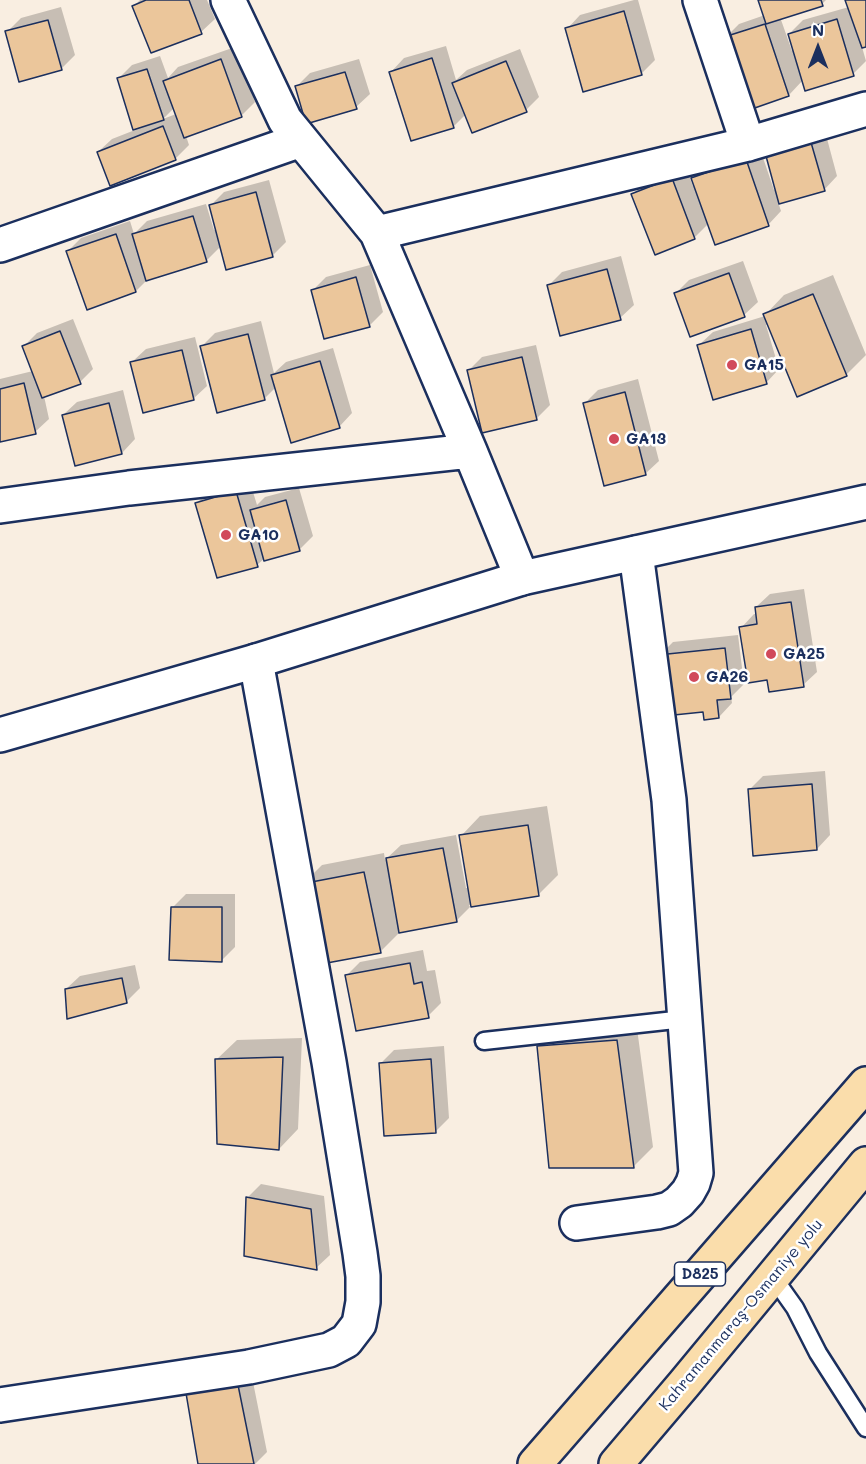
<!DOCTYPE html>
<html>
<head>
<meta charset="utf-8">
<style>
  body { margin:0 }
  #map { position:relative; width:866px; height:1464px; overflow:hidden; background:#f9eee1; font-family:Mali,sans-serif }
  canvas { display:block }
  .north { position:absolute; left:788px; top:18px; width:60px; height:60px; -webkit-text-stroke:4px #fff; paint-order:stroke; rotate:0deg; font-size:16px; font-weight:700; line-height:24px; text-align:center; color:#1b2f5e }
  .north::after { content:''; display:block; margin:auto; width:21px; height:27px; background:#1b2f5e; clip-path:polygon(50% 0,100% 100%,50% 72%,0 100%) }
</style>
</head>
<body>
<div id="map">
<canvas width="866" height="1464"></canvas>
<div class="north">N</div>
</div>
<script>
const ctx = document.querySelector('canvas').getContext('2d');
ctx.lineJoin = 'round';
function fillPath(path, color) { ctx.fillStyle = color; ctx.fill(path, 'evenodd'); }
const toPath = rows => new Path2D(rows.map(r => 'M' + r).join(''));
function trace(path, color, width, dash) { ctx.strokeStyle = color; ctx.lineWidth = width; ctx.lineCap = dash ? 'butt' : 'round'; ctx.setLineDash(dash || []); ctx.stroke(path); }
function drawText(font, color, halo, rows, align = 'center') {
  ctx.font = font + ' Mali,sans-serif'; ctx.lineWidth = 5; ctx.setLineDash([]); ctx.textBaseline = 'middle'; ctx.strokeStyle = halo; ctx.fillStyle = color; for (const [text, x, y, turn = 0] of rows) {
    ctx.save(); ctx.translate(x, y); ctx.rotate((+turn || 0) * Math.PI / 180); ctx.textAlign = isNaN(turn) ? turn : align; if (halo) ctx.strokeText(text, 0, 0); ctx.fillText(text, 0, 0); ctx.restore();
  }
}
fillPath(toPath([
  [140,0,207,0,215,19,201,32,134,6],
  [634,0,638,0,655,60,642,73,584,90,567,29,580,15],
  [760,0,826,0,822,4,780,17,792,51,794,50,789,34,803,20,849,7,847,0,866,0,866,45,862,47,866,61,853,74,803,80,789,95,726,37,739,24,765,15],
  [61,7,75,55,61,69,7,32,21,18],
  [446,46,456,80,467,70,520,49,539,97,526,110,466,114,453,127,391,72,404,58],
  [235,47,255,102,241,116,186,136,189,145,176,158,111,184,98,152,112,139,135,130,118,79,132,65,160,56,168,78,178,67],
  [174,108,176,114,163,119],
  [359,59,370,94,356,107,296,87,310,73],
  [822,120,837,176,824,190,778,202,781,211,768,225,709,223,694,238,633,194,647,180,685,166,693,186,696,185,693,178,707,165,759,146,774,190,777,190],
  [269,180,286,242,272,256,221,246,206,261,148,279,136,291,68,251,81,238,130,221,134,234,147,221,206,204,214,230,217,230,211,205,224,192],
  [621,256,634,305,620,318,548,286,562,272],
  [743,261,758,302,744,315,676,293,689,280],
  [370,265,383,312,369,326,313,290,326,277],
  [833,275,866,355,846,375,768,324,766,325,779,369,766,383,699,345,713,332,765,316,765,315,784,295],
  [73,319,93,369,80,382,44,396,49,419,35,432,0,441,0,379,33,371,24,346,37,333],
  [261,321,274,373,286,362,333,348,352,413,339,427,276,387,264,399,201,347,215,333],
  [195,337,207,386,193,399,132,362,146,349],
  [536,345,550,405,536,419,469,370,482,357],
  [638,379,659,461,645,474,585,403,598,390],
  [123,390,135,439,122,453,63,415,77,402],
  [249,479,257,505,265,497,299,488,313,536,299,550,265,558,257,565,197,503,210,490],
  [804,589,817,672,803,685,741,628,754,614,757,614,756,607,770,594],
  [738,635,744,684,731,697,732,703,719,717,704,710,659,656,673,642],
  [825,771,830,835,817,849,749,790,763,776],
  [547,806,558,875,538,895,469,905,470,907,456,921,400,932,380,952,302,885,322,865,384,853,385,860,401,845,456,835,466,888,469,888,461,836,480,816],
  [186,894,235,894,235,947,222,960,173,907],
  [423,950,427,971,435,970,441,1003,428,1016,347,975,360,962],
  [135,965,140,988,126,1002,66,989,80,976],
  [636,1021,653,1147,633,1167,539,1047,559,1027],
  [302,1038,298,1129,279,1149,217,1059,237,1040],
  [444,1046,449,1118,436,1131,380,1064,394,1050],
  [261,1184,324,1196,330,1255,316,1268,247,1198],
  [251,1372,267,1452,255,1464,199,1464,201,1380]
]), '#0003');
const building = toPath([
  [146,0,189,0,202,34,151,53,132,6,146,0],
  [758,0,821,0,823,6,766,24,758,0],
  [845,0,866,0,866,47,862,48,845,0],
  [624,11,642,75,583,92,565,28,624,11],
  [837,19,854,76,805,91,788,34,837,19],
  [48,20,62,70,19,82,5,31,48,20],
  [765,24,789,96,749,110,724,37,765,24],
  [432,58,454,128,411,141,389,72,432,58],
  [221,59,242,117,184,138,163,81,221,59],
  [506,61,527,112,472,133,452,83,506,61],
  [147,69,164,120,133,130,117,78,147,69],
  [345,72,357,109,306,124,295,86,345,72],
  [163,126,176,160,110,186,97,152,163,126],
  [808,132,825,191,779,204,763,145,808,132],
  [746,159,769,226,715,245,691,178,746,159],
  [672,178,695,239,655,255,631,194,672,178],
  [256,192,273,257,226,270,209,205,256,192],
  [193,216,207,262,146,281,132,234,193,216],
  [116,234,136,292,87,310,66,251,116,234],
  [607,269,621,320,560,336,547,285,607,269],
  [729,273,745,317,690,337,674,293,729,273],
  [356,277,370,327,324,339,311,290,356,277],
  [813,294,847,376,797,397,763,314,813,294],
  [751,329,767,384,713,400,697,345,751,329],
  [60,331,81,384,42,398,22,346,60,331],
  [248,334,265,400,217,413,200,346,248,334],
  [182,350,194,400,143,413,130,362,182,350],
  [522,357,537,420,482,433,467,370,522,357],
  [320,361,340,428,291,443,271,375,320,361],
  [24,383,36,434,0,442,0,389,24,383],
  [625,392,646,475,604,486,583,403,625,392],
  [109,403,122,454,75,466,62,415,109,403],
  [236,491,258,567,217,578,195,503,236,491],
  [286,500,300,551,264,561,250,510,286,500],
  [791,602,804,687,769,692,767,680,748,683,739,627,757,624,755,607,791,602],
  [725,648,731,699,717,700,719,718,704,720,703,712,664,716,658,655,725,648],
  [812,784,817,850,753,856,748,789,812,784],
  [528,825,539,896,471,907,459,835,528,825],
  [443,848,457,922,399,933,386,858,443,848],
  [364,872,381,953,316,965,301,884,364,872],
  [171,907,222,907,222,962,169,960,171,907],
  [410,963,414,984,422,982,429,1018,356,1031,345,975,410,963],
  [122,978,127,1003,67,1019,65,989,122,978],
  [617,1040,634,1168,549,1168,537,1046,617,1040],
  [283,1057,279,1150,217,1144,215,1059,283,1057],
  [431,1059,436,1133,384,1136,379,1063,431,1059],
  [246,1197,311,1209,317,1270,244,1256,246,1197],
  [238,1385,254,1464,198,1464,186,1393,238,1385]
]);
fillPath(building, '#ebc69b');
trace(building, '#1b2f5e', 1.5);
const lane = toPath([
  [484,1041,684,1019],
  [773,1277,795,1308,818,1353,866,1428]
]);
const street = toPath([
  [228,0,285,120,377,233,470,451],
  [700,0,748,144],
  [377,233,748,144,866,109],
  [0,245,301,140],
  [0,506,129,488,470,451,522,578],
  [577,1223,657,1212,669,1209,679,1202,688,1192,693,1183,696,1173,669,800,636,553],
  [0,1405,249,1367,329,1350,346,1341,359,1324,363,1302,363,1276,360,1253,329,1062,256,661]
]);
const secondary = toPath([
  [0,735,256,661,522,578,866,502]
]);
const highway = toPath([
  [535,1464,866,1084],
  [616,1464,684,1384,866,1164]
]);
trace(lane, '#1b2f5e', 21);
trace(street, '#1b2f5e', 38);
trace(secondary, '#1b2f5e', 38);
trace(highway, '#1b2f5e', 38);
trace(lane, '#fff', 16);
trace(street, '#fff', 33);
trace(secondary, '#fff', 33);
trace(highway, '#faddab', 33);
for (const [x, y, r, color] of [
  [732,365,6,"#d1495b"],
  [614,439,6,"#d1495b"],
  [226,535,6,"#d1495b"],
  [771,654,6,"#d1495b"],
  [694,677,6,"#d1495b"]
]) { const dot = new Path2D(); dot.arc(x, y, r, 0, 2 * Math.PI); ctx.fillStyle = color; ctx.fill(dot); trace(dot, '#fff', 2); }
for (const [x, y, w] of [
  [700,1274,51]
]) { const box = new Path2D(); box.roundRect(x - w / 2, y - 12, w, 24, 4.5); ctx.fillStyle = '#fff'; ctx.fill(box); trace(box, '#1b2f5e', 1.5); }
drawText('bold 15px', '#1b2f5e', null, [
  ["D825",700,1274]
]);
drawText('bold 16px', '#1b2f5e', '#fff', [
  ["GA15",744,365],
  ["GA13",626,439],
  ["GA10",238,535],
  ["GA25",783,654],
  ["GA26",706,677]
], 'left');
drawText('16px', '#1b2f5e', '#fff', [
  ["Kahramanmaraş-Osmaniye yolu",741,1315,-50]
]);
</script>
</body>
</html>
